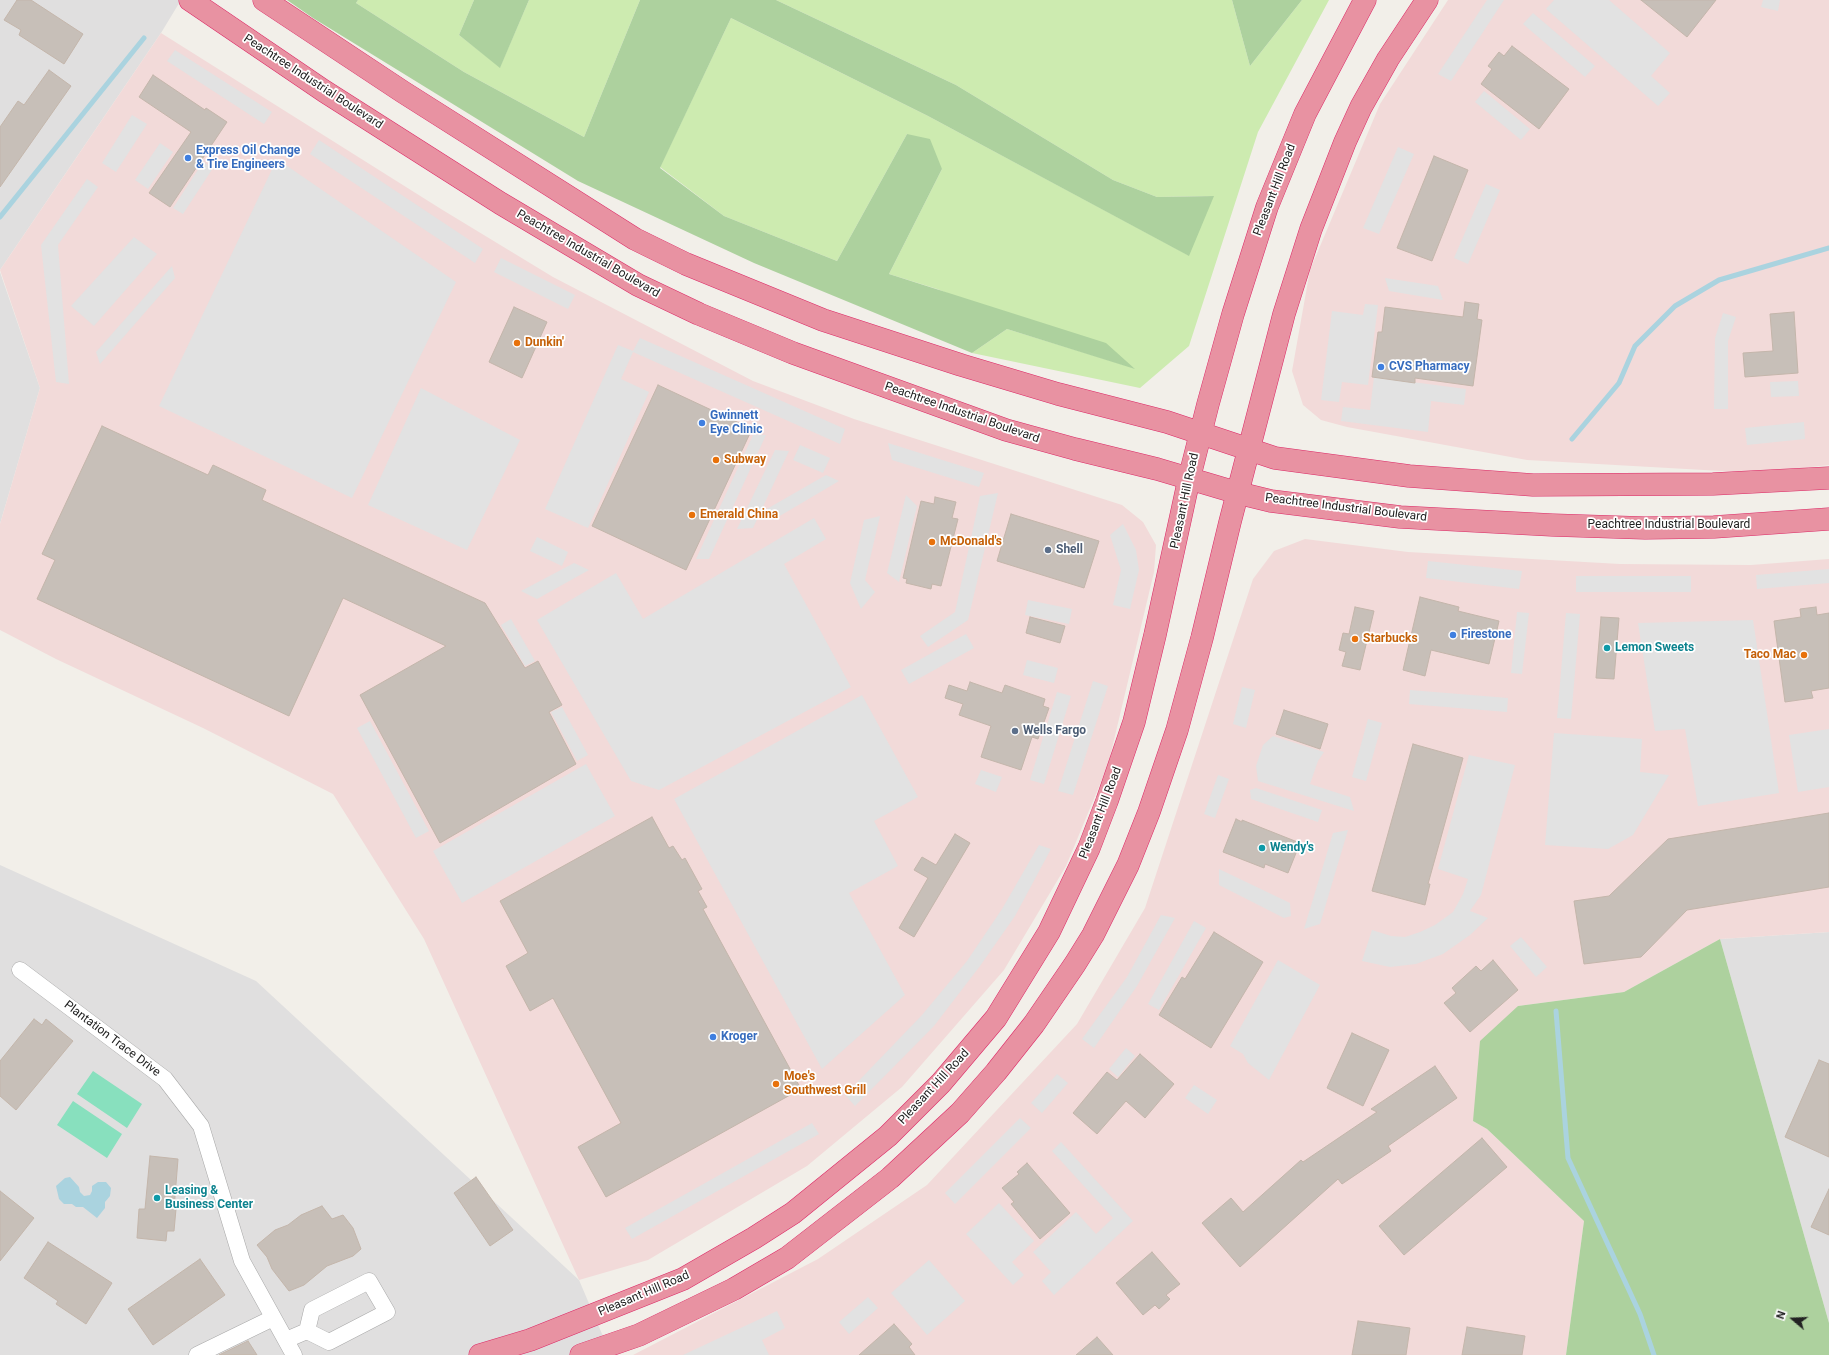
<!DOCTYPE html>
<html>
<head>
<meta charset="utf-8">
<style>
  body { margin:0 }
  #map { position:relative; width:1829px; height:1355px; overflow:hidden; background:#f2efe9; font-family:Roboto,sans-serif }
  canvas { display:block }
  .north { position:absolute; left:1773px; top:1299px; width:40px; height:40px; -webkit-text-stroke:3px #fff; paint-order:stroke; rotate:289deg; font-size:11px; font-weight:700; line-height:16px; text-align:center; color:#222 }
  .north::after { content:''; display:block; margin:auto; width:14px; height:18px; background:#222; clip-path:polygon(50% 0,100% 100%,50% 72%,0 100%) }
</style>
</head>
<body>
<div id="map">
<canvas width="1829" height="1355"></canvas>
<div class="north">N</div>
</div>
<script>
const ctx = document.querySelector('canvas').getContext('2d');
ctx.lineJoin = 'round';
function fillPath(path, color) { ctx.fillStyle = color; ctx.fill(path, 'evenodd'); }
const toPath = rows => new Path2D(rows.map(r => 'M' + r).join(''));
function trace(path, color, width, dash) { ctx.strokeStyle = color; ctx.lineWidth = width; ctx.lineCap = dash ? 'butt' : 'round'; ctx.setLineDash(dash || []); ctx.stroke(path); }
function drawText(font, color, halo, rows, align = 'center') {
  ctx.font = font + ' Roboto,sans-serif'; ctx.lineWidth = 3.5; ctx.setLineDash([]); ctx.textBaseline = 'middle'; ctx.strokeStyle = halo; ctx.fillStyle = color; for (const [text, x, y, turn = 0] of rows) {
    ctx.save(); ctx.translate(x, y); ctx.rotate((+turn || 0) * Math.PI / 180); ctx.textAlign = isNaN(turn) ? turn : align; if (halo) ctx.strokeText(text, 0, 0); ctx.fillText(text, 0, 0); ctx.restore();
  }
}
fillPath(toPath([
  [0,0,181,0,161,33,0,270],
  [0,272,40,388,0,524],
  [0,865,256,981,579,1280,611,1355,0,1355],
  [1829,932,1829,1323,1720,939]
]), '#e0dfdf');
fillPath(toPath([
  [1448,0,1829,0,1829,465,1757,473,1527,460,1347,427,1321,420,1303,405,1292,371,1310,270,1380,104],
  [161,33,441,209,553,277,753,381,854,419,1122,505,1143,522,1156,545,1154,572,1108,765,1066,866,1004,970,902,1087,807,1166,648,1260,579,1280,424,939,333,794,203,728,56,659,0,630,0,524,40,388,0,270],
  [1305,539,1408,552,1620,564,1751,565,1829,559,1829,932,1720,939,1624,992,1518,1006,1473,1121,1487,1129,1584,1221,1566,1355,633,1355,818,1259,927,1185,1077,1024,1145,908,1253,579,1274,551]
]), '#f2dad9');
fillPath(toPath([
  [358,0,474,0,459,35,500,67,529,0,640,0,584,137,464,72,356,3],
  [776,0,1232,0,1250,66,1302,0,1329,0,1258,132,1189,346,1140,388,972,353,1007,329,1134,368,937,289,889,274,942,169,907,134,837,261,724,216,660,167,731,18,928,116,1188,255,1213,196,1157,197,1113,180,956,85]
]), '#cdebb0');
fillPath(toPath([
  [287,0,358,0,356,3,464,72,584,137,640,0,776,0,956,85,1113,180,1157,197,1214,196,1189,256,928,116,731,18,660,168,724,216,837,261,907,134,930,139,942,169,889,274,1106,343,1135,369,1007,329,972,353,754,263,578,181,313,18],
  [474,0,529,0,500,68,459,35],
  [1232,0,1302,0,1250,66],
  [1720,939,1829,1323,1829,1355,1566,1355,1584,1221,1487,1129,1473,1121,1480,1041,1518,1006,1624,992]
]), '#add19e');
fillPath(toPath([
  [93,1071,142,1104,127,1128,77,1094],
  [73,1101,122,1134,107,1158,57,1125]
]), '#88e0be');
fillPath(toPath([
  [1487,0,1504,0,1451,81,1438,74],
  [1554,0,1609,0,1670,53,1651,76,1670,93,1658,106,1546,9],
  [1763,0,1780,0,1778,11,1761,7],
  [1533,13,1595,66,1585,77,1523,24],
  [175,50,272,112,264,124,167,61],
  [1484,91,1530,129,1521,140,1475,102],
  [132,115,147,124,116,172,102,163],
  [319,140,483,249,475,263,310,154],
  [160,143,173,152,148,189,135,180],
  [1398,147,1414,154,1379,234,1363,228],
  [277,159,456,282,352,498,159,406],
  [203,162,213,168,183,214,173,208],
  [87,179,98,187,58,245,69,384,56,382,41,245],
  [1486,184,1500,190,1468,264,1454,258],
  [134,237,157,254,94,326,71,306],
  [501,258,575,295,568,309,494,272],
  [172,266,175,278,100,364,96,352],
  [1385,278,1438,286,1443,300,1389,291],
  [1365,304,1378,305,1368,385,1342,382,1339,402,1321,400,1332,311,1363,315],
  [1723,313,1736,317,1728,341,1728,409,1714,409,1715,338],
  [640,338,845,429,840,444,633,352,621,379,649,392,588,528,545,509,618,345,633,351],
  [1374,377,1466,389,1464,405,1431,401,1428,432,1341,421,1343,407,1370,410],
  [1798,381,1799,396,1771,397,1770,382],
  [421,388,520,440,467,550,368,505],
  [1804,422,1805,439,1747,445,1745,428],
  [753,435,766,435,709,559,696,559],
  [888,443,984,473,979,487,892,460],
  [800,445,830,458,823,473,793,460],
  [775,450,789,451,753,528,737,529],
  [826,475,839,481,778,517,765,510],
  [998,493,968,620,928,647,920,636,955,612,980,496],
  [906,495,917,506,899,582,887,573],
  [880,516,865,580,875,592,861,609,850,583,864,520],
  [814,518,826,539,784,564,851,687,659,790,631,781,537,620,616,573,643,619],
  [1123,524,1136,550,1139,570,1130,609,1113,605,1121,570,1110,535],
  [537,537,568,552,562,566,530,551],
  [1428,561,1522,571,1519,589,1426,578],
  [574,563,589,570,537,599,521,591],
  [1829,569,1829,583,1757,589,1756,575],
  [1576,576,1691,576,1691,592,1576,592],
  [1028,600,1072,609,1069,624,1025,615],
  [1517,612,1529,613,1522,674,1511,673],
  [1566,613,1580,614,1571,719,1557,718],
  [511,619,535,661,525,666,501,625],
  [1753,620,1779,793,1698,806,1685,729,1655,731,1638,623],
  [966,634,974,648,909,684,901,670],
  [1027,660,1058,668,1054,683,1023,675],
  [1093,681,1108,686,1073,795,1058,791],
  [1242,687,1255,690,1246,728,1233,724],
  [1410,690,1508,698,1507,712,1409,704],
  [1057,692,1071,696,1044,784,1030,780],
  [862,695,918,797,874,821,898,866,849,893,905,995,822,1069,674,799],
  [562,707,588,755,577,761,551,712],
  [1368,719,1382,723,1366,781,1352,777],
  [370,721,429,831,416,838,357,728],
  [1829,729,1829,787,1798,792,1789,735],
  [1554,733,1642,739,1640,772,1669,775,1633,835,1608,849,1545,845],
  [1273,736,1324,752,1318,761,1310,784,1350,797,1354,811,1258,781,1256,766,1263,745],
  [1469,755,1515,765,1481,895,1470,911,1488,918,1470,935,1443,954,1416,964,1390,967,1362,961,1372,930,1391,936,1405,937,1420,932,1435,925,1453,912,1463,894,1468,879,1438,869],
  [586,764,615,816,462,903,433,851],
  [981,770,1002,777,996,792,975,784],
  [1218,775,1229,779,1215,818,1204,814],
  [1256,788,1322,810,1318,822,1251,799,1250,790],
  [1348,830,1320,924,1304,929,1333,833],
  [1039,845,1051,849,1015,916,980,966,934,1026,855,1106,845,1095,922,1015,967,961,1002,909],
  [1219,869,1290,903,1291,916,1284,918,1219,885],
  [1161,915,1175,918,1137,986,1094,1048,1082,1039,1127,977],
  [1194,921,1206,928,1159,1010,1148,1004],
  [1521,937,1547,967,1536,977,1510,946],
  [1278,960,1320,985,1269,1080,1248,1063,1243,1054,1230,1046],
  [1126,1048,1135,1056,1118,1077,1109,1069],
  [1057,1074,1068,1083,1042,1113,1031,1103],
  [1194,1085,1217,1100,1208,1114,1185,1098],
  [1020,1118,1031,1128,955,1204,945,1193],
  [812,1123,819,1134,632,1239,625,1228],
  [1061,1142,1133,1221,1054,1295,1042,1281,1051,1272,1033,1252,1076,1212,1096,1234,1113,1218,1052,1151],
  [999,1203,1034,1241,1012,1262,1024,1275,1013,1285,966,1234],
  [929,1260,965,1301,927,1335,891,1293],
  [868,1297,878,1308,849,1334,839,1322],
  [777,1311,785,1328,762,1340,769,1355,683,1355]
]), '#e2e2e2');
fillPath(toPath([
  [70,1177,79,1187,80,1192,84,1196,90,1195,92,1191,92,1186,98,1182,106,1182,111,1188,110,1196,105,1202,105,1208,97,1218,83,1207,76,1207,72,1204,64,1204,59,1199,56,1186,65,1178]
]), '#aad3df');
trace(toPath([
  [0,217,144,38],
  [1572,439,1619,383,1635,346,1675,306,1719,280,1829,248],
  [1556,1011,1568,1158,1640,1314,1654,1355]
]), '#aad3df', 5);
const building = toPath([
  [17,0,31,0,83,34,64,64,19,35,21,30,4,20,17,0],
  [1641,0,1716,0,1687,37,1641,0],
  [1512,46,1569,89,1539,129,1481,84,1492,69,1488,66,1499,52,1504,56,1512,46],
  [49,70,71,86,0,187,0,127,18,101,24,105,49,70],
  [153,75,205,110,206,108,227,122,170,207,149,193,191,132,139,97,153,75],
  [1434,156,1468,170,1432,261,1397,248,1434,156],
  [1465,302,1479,304,1477,319,1482,320,1473,386,1415,378,1415,383,1372,377,1378,332,1382,332,1385,307,1463,317,1465,302],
  [514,307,547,322,522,378,489,362,514,307],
  [1794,312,1798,373,1745,377,1743,353,1773,351,1770,314,1794,312],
  [658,385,752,429,686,570,592,526,658,385],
  [102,426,208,475,213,465,266,490,262,500,485,603,525,668,538,661,562,705,549,712,576,764,440,843,360,695,446,646,343,598,289,716,37,599,55,560,42,554,102,426],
  [935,497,956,502,952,518,958,519,941,586,932,584,931,589,906,583,907,579,903,578,921,501,934,504,935,497],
  [1011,514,1099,541,1084,588,997,561,1011,514],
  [1420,597,1459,607,1458,611,1499,621,1489,664,1431,650,1425,676,1403,670,1420,597],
  [1355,607,1374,611,1360,670,1342,666,1346,652,1339,650,1343,633,1349,634,1355,607],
  [1816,607,1817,615,1829,613,1829,688,1811,691,1813,698,1785,702,1774,621,1801,617,1800,609,1816,607],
  [1030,617,1065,626,1060,643,1026,633,1030,617],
  [1601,617,1619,618,1614,679,1596,678,1601,617],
  [970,682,1002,693,1005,685,1045,699,1043,706,1049,708,1038,739,1032,737,1021,770,981,757,991,726,959,715,963,704,945,698,949,685,967,691,970,682],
  [1284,710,1328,724,1320,749,1276,734,1284,710],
  [1413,744,1463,758,1428,884,1430,884,1425,905,1372,891,1413,744],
  [1829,813,1829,887,1687,910,1641,957,1584,964,1574,901,1609,896,1668,839,1829,813],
  [652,817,669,848,673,846,682,860,685,858,702,889,698,891,707,907,703,909,801,1089,606,1197,578,1147,621,1123,553,998,530,1011,506,966,528,953,500,901,652,817],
  [1236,819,1242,822,1242,820,1300,843,1288,873,1265,864,1264,868,1223,852,1236,819],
  [955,834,970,843,914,937,899,928,928,878,914,870,922,857,936,865,955,834],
  [1214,932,1263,962,1211,1048,1159,1015,1182,977,1185,979,1214,932],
  [1493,960,1518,990,1470,1032,1444,1003,1456,993,1452,988,1476,966,1481,971,1493,960],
  [34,1019,42,1025,46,1019,73,1041,16,1110,0,1096,0,1061,34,1019],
  [1352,1033,1389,1050,1363,1106,1327,1088,1352,1033],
  [1140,1054,1174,1084,1145,1118,1126,1101,1097,1134,1073,1113,1107,1072,1117,1080,1140,1054],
  [1819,1060,1829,1064,1829,1157,1785,1137,1819,1060],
  [1435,1066,1457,1098,1388,1146,1391,1151,1342,1184,1338,1179,1240,1267,1202,1223,1231,1198,1243,1212,1301,1160,1303,1162,1377,1112,1371,1109,1435,1066],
  [1482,1138,1507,1167,1404,1255,1379,1226,1482,1138],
  [150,1156,178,1159,174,1209,176,1209,174,1231,167,1231,166,1241,137,1238,139,1209,145,1209,150,1156],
  [1027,1163,1070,1213,1040,1239,1011,1204,1014,1202,1002,1188,1019,1174,1017,1172,1027,1163],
  [476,1177,513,1230,490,1246,454,1193,476,1177],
  [1829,1189,1829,1235,1811,1227,1829,1189],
  [0,1191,34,1218,0,1261,0,1191],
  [322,1206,332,1219,343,1215,353,1228,361,1249,353,1256,327,1266,304,1285,289,1291,272,1269,267,1257,257,1245,275,1230,288,1225,301,1215,322,1206],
  [48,1242,112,1283,86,1324,56,1304,58,1301,24,1278,48,1242],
  [1152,1252,1180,1284,1166,1295,1170,1299,1159,1309,1155,1305,1143,1315,1116,1283,1152,1252],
  [200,1259,225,1295,153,1345,128,1309,200,1259],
  [1358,1321,1410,1328,1406,1355,1352,1355,1358,1321],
  [894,1324,912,1344,909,1347,915,1355,859,1355,894,1324],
  [1467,1327,1525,1336,1522,1355,1462,1355,1467,1327],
  [1097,1337,1113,1355,1076,1355,1097,1337],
  [248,1341,257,1355,219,1355,248,1341]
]);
fillPath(building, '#c7bfb8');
trace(building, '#c4b6ab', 1);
const street = toPath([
  [20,970,165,1079,201,1126,242,1261,294,1355],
  [286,1340,307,1331,329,1342,387,1312,369,1281,312,1310,307,1331],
  [197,1355,273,1318]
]);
const highway = toPath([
  [190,0,324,91,500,203,638,285,699,314,793,353,1006,430,1075,449,1157,469,1238,493,1271,501,1400,517,1552,525,1645,528,1714,527,1829,519],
  [264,0,403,92,635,239,686,264,823,320,961,365,1058,394,1167,422,1275,458,1409,476,1533,485,1713,484,1829,478],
  [480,1355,530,1340,683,1279,754,1238,793,1213,888,1136,941,1083,996,1018,1049,932,1089,848,1107,801,1134,722,1155,635,1189,479,1208,404,1233,314,1267,207,1305,114,1365,0],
  [581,1355,639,1335,734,1289,787,1258,890,1178,960,1113,996,1072,1034,1024,1075,964,1093,935,1128,865,1149,812,1177,730,1202,638,1230,522,1284,314,1311,229,1345,142,1361,107,1388,59,1427,0]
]);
trace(street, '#a9a9a9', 17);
trace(highway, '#dc2a67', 23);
trace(street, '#fff', 16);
trace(highway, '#e892a2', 22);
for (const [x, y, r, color] of [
  [188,158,4,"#3f7fe0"],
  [517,343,4,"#e8710a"],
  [1381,367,4,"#3f7fe0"],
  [702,423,4,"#3f7fe0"],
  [716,460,4,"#e8710a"],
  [692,515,4,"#e8710a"],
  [932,542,4,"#e8710a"],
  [1048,550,4,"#5c6f8a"],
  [1453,635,4,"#3f7fe0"],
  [1355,639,4,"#e8710a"],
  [1607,648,4,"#0f9aa8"],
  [1804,655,4,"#e8710a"],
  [1015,731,4,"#5c6f8a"],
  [1262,848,4,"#0f9aa8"],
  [713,1037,4,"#3f7fe0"],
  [776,1084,4,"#e8710a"],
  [157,1198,4,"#0f9aa8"]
]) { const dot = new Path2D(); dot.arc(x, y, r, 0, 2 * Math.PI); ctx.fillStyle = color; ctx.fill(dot); trace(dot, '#fff', 1.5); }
drawText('12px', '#222', '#fff', [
  ["Peachtree Industrial Boulevard",313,82,33],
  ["Pleasant Hill Road",1275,190,-69],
  ["Peachtree Industrial Boulevard",588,254,30],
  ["Peachtree Industrial Boulevard",962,413,19],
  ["Pleasant Hill Road",1185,501,-78],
  ["Peachtree Industrial Boulevard",1346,508,7],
  ["Peachtree Industrial Boulevard",1669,525],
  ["Pleasant Hill Road",1101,813,-69],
  ["Plantation Trace Drive",112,1039,37],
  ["Pleasant Hill Road",934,1087,-47],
  ["Pleasant Hill Road",644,1294,-23]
]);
drawText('bold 12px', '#366cbe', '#fff', [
  ["Express Oil Change",196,151],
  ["& Tire Engineers",196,165],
  ["CVS Pharmacy",1389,367],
  ["Gwinnett",710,416],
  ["Eye Clinic",710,430],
  ["Firestone",1461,635],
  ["Kroger",721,1037]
], 'left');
drawText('bold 12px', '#c56008', '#fff', [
  ["Dunkin'",525,343],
  ["Subway",724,460],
  ["Emerald China",700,515],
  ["McDonald's",940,542],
  ["Starbucks",1363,639],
  ["Taco Mac",1796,655,"right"],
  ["Moe's",784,1077],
  ["Southwest Grill",784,1091]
], 'left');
drawText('bold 12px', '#4e5e75', '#fff', [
  ["Shell",1056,550],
  ["Wells Fargo",1023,731]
], 'left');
drawText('bold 12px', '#0d838f', '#fff', [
  ["Lemon Sweets",1615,648],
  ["Wendy's",1270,848],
  ["Leasing &",165,1191],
  ["Business Center",165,1205]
], 'left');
</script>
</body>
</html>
